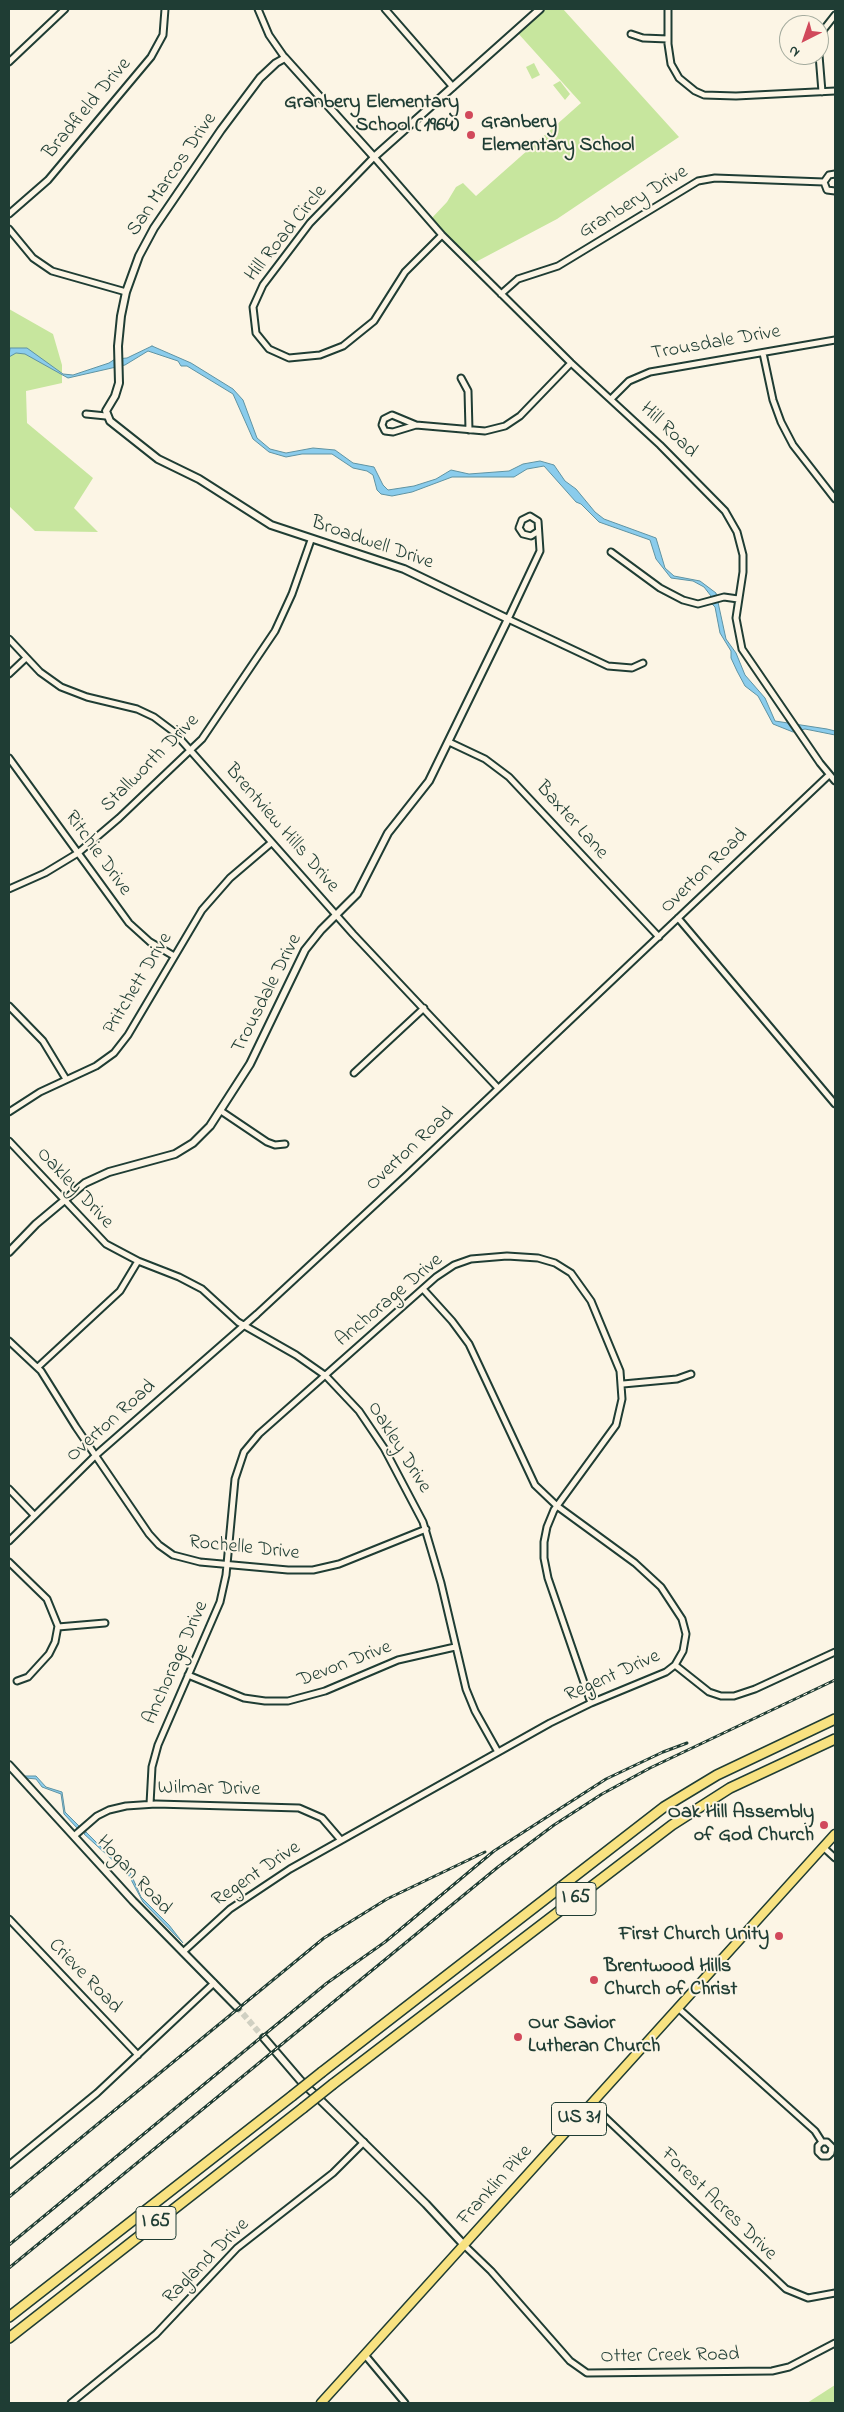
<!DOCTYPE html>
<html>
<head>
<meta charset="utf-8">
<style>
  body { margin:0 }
  #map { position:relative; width:844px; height:2412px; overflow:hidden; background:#fcf5e5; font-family:"Indie Flower",sans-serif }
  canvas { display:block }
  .frame { position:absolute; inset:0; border:10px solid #1f3d34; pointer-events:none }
  .north { position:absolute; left:779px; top:15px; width:50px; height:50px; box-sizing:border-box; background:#fcf5e5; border:1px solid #a4ab9e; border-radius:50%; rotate:221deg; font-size:14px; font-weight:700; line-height:20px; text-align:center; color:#1f3d34 }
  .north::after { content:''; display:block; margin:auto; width:18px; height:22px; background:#d1495b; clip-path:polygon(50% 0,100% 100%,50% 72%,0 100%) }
</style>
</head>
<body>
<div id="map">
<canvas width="844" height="2412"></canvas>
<div class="frame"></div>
<div class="north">N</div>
</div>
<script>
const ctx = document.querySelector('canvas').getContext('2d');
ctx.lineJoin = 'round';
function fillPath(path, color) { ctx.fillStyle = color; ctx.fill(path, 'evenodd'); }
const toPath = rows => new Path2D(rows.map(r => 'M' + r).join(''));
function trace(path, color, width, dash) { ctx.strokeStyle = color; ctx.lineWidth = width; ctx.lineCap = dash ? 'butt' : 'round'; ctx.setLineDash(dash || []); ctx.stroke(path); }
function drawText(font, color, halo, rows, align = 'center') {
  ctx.font = font + ' "Indie Flower",sans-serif'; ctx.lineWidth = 4; ctx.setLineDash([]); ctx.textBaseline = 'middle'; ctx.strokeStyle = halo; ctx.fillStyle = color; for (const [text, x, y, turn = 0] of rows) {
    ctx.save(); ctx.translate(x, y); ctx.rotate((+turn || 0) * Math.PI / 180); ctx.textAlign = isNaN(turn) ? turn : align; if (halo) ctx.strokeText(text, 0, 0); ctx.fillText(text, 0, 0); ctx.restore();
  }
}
fillPath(toPath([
  [540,9,563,9,679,137,557,219,472,264,429,221,447,202,456,187,463,183,476,196,581,103,516,31],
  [534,63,540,75,532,79,526,67],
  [560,81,570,94,565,100,553,85],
  [9,309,53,334,62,365,62,383,26,391,27,423,93,478,74,508,98,532,35,531,9,506],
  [835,2385,835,2403,807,2403]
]), '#c7e69e');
const water = toPath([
  [152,346,191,363,233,389,243,400,257,438,270,449,286,453,313,448,335,450,353,463,374,467,383,485,388,490,414,486,436,479,451,470,469,474,509,471,523,464,540,461,554,465,565,481,576,489,595,512,604,519,656,538,665,568,674,576,700,581,716,593,726,639,736,653,745,675,765,698,775,721,827,729,835,731,835,735,805,729,793,732,773,724,758,696,745,686,737,671,731,658,731,651,720,633,715,607,711,603,711,596,704,587,693,581,671,578,656,559,650,540,599,522,581,504,576,502,544,466,527,469,514,477,452,477,412,492,392,496,381,494,377,490,373,475,367,471,353,468,332,454,302,454,286,457,269,452,253,439,233,394,187,366,181,366,178,361,148,351,125,365,68,378,25,354,16,353,9,357,10,348,27,348,63,374,73,375,109,363,115,359,127,358,152,346],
  [24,1776,36,1776,46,1787,62,1792,65,1812,79,1826,77,1828,64,1814,61,1794,42,1787,36,1779,26,1778,24,1776],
  [86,1832,104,1850,113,1855,120,1865,130,1872,141,1897,169,1925,183,1943,143,1902,128,1874,84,1834,86,1832]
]);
fillPath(water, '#8accec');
trace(water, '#5f93a2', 1);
trace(toPath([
  [237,2007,264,2038]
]), '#d0d0c2', 6, [6, 3]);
const minor = toPath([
  [258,9,269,35,285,58],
  [385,9,453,87],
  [668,9,668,44,671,64,679,78,695,91,704,95,736,96,835,91],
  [631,34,643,38,668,39],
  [819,45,824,29,835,15],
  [819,55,822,92],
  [9,62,65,9],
  [824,182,827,190,835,191],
  [824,182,829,175,835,174],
  [9,214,48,180,151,57,163,35,165,9],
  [9,229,33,258,52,271,126,292],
  [442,235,405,272,374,321,343,346,320,355,289,358,269,349,256,333,253,307,263,285,310,223,374,157,442,235,571,363,660,445,725,511,737,532,743,555,743,572,736,618,742,649,820,763,835,781],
  [501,294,518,279,558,266,698,181,715,178,824,182],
  [763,353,773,400,781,422,793,445,835,499],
  [461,378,468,391,469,430],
  [611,399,629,381,650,372,835,340],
  [86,414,106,416],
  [416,425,393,432,385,431,382,425,384,419,392,415,416,425,485,431,505,426,520,416,571,363],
  [537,532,531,536,523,534,519,528,522,520,530,516,538,521,540,551,508,619,608,666,632,668,643,663],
  [611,552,660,588,683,600,698,604,724,597,738,599],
  [9,639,40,672,61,687,87,697,137,709,154,717,174,732,353,934,498,1088],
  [9,674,26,658],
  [449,742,485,759,509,777,659,937],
  [9,758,129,923,150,942,174,956],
  [9,889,45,873,78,853,119,818,202,739,275,631,292,594,311,540],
  [678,918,835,1104],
  [9,1006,43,1041,66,1079],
  [354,1073,424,1008],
  [221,1111,267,1142,275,1145,285,1144],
  [9,1112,40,1092,96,1066,114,1053,128,1035,202,910,230,878,271,843],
  [9,1141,106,1244,138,1261,179,1277,202,1289,238,1322,296,1355,326,1376,359,1411,384,1448,423,1522,441,1583,466,1689,475,1711,498,1752],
  [9,1341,41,1371,76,1427,149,1534,159,1545,173,1555,200,1562,288,1570,313,1570,339,1564,426,1529],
  [38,1367,120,1291,138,1261],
  [623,1384,677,1379,691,1374],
  [9,1489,34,1515],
  [9,1541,96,1455,257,1314,407,1175,829,775],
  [9,1562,47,1599,58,1626,55,1642,49,1654,28,1677,17,1681],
  [58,1627,105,1623],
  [675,1665,709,1692,721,1696,734,1696,755,1689,835,1652],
  [188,1675,244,1698,265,1701,288,1701,325,1691,398,1660,455,1647],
  [150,1804,152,1767,158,1745,220,1602,226,1575,235,1479,244,1452,259,1434,436,1277,454,1265,471,1259,507,1256,538,1258,555,1263,571,1273,591,1301,620,1371,622,1399,616,1425,554,1510,547,1527,544,1542,544,1558,548,1578,591,1703],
  [74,1836,97,1816,109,1810,126,1806,156,1804,299,1808,322,1818,340,1839],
  [823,1847,835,1858],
  [9,1919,138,2055],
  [183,1952,230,1909,290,1869,550,1723,591,1703,666,1672,675,1665,683,1651,686,1634,682,1619,661,1587,635,1563,557,1506,535,1485,469,1344,452,1321,423,1289],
  [678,2008,815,2131,822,2142,818,2146,818,2152,822,2156,828,2156,831,2153,832,2147,827,2142,822,2142],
  [592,2105,786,2289,808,2298,835,2293],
  [9,2165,97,2093,214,1983],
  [464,2245,491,2271,570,2361,587,2373,772,2371,789,2367,835,2343],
  [365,2355,405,2403],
  [71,2403,156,2334,237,2248,333,2173,364,2142]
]);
const tertiary = toPath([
  [9,1252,36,1224,85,1183,109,1172,175,1154,193,1143,210,1126,250,1064,305,950,321,930,357,894,388,833,429,781,508,619,404,569,271,525,199,479,158,459,110,421,106,411,115,396,119,383,118,346,121,316,126,292,139,256,154,228,221,130,260,78,276,63,285,58,374,157,540,9],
  [9,1765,133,1901,237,2007],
  [264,2038,300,2080,426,2204,464,2245]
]);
const primary = toPath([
  [321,2403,835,1834]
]);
const motorway = toPath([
  [322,2072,664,1807,717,1775,835,1719],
  [333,2084,672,1825,730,1788,835,1739],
  [9,2317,292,2096],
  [9,2338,303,2108]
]);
trace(minor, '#1f3d34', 9);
trace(tertiary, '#1f3d34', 10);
trace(primary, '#1f3d34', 11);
trace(motorway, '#1f3d34', 12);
trace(minor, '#fcf5e5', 5);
trace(tertiary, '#fcf5e5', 6);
trace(primary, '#f8e281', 8);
trace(motorway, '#f8e281', 9);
const rail = toPath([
  [9,2197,324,1938,387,1899,485,1852],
  [9,2245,327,1983,385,1942,494,1851,606,1779,663,1752,687,1743],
  [9,2268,498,1867,554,1825,602,1794,650,1768,835,1680]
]);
trace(rail, '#1f3d34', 3);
trace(rail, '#fcf5e5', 1, [4]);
const motorwayBridge = toPath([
  [292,2096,322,2072],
  [303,2108,333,2084]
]);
trace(motorwayBridge, '#1f3d34', 12, []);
trace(motorwayBridge, '#f8e281', 9);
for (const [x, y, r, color] of [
  [469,115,5,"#d1495b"],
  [471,135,5,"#d1495b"],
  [824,1825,5,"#d1495b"],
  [779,1936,5,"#d1495b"],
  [594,1980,5,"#d1495b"],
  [518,2037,5,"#d1495b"]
]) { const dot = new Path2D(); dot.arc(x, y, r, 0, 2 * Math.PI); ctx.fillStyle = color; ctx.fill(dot); trace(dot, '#fcf5e5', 2); }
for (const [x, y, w] of [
  [576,1899,40],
  [579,2119,55],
  [156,2223,40]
]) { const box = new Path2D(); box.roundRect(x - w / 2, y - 16.5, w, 33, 4); ctx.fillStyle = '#fcf5e5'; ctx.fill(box); trace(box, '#1f3d34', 1); }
drawText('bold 19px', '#1f3d34', null, [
  ["I 65",576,1899],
  ["US 31",579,2119],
  ["I 65",156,2223]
]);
drawText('bold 20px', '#1f3d34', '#fcf5e5', [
  ["Granbery Elementary",459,104],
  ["School (1964)",459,127],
  ["Granbery",481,124,"left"],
  ["Elementary School",481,147,"left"],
  ["Oak Hill Assembly",814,1814],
  ["of God Church",814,1837],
  ["First Church Unity",769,1936],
  ["Brentwood Hills",604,1968,"left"],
  ["Church of Christ",604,1991,"left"],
  ["Our Savior",528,2025,"left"],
  ["Lutheran Church",528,2048,"left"]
], 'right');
drawText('20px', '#1f3d34', '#fcf5e5', [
  ["Bradfield Drive",88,109,-50],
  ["San Marcos Drive",173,175,-56],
  ["Granbery Drive",634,203,-31],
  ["Hill Road Circle",287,234,-51],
  ["Trousdale Drive",716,344,-10],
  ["Hill Road",668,431,44],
  ["Broadwell Drive",372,544,19],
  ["Stallworth Drive",151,764,-45],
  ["Baxter Lane",571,821,48],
  ["Brentview Hills Drive",281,829,49],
  ["Ritchie Drive",97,854,54],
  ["Overton Road",705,872,-44],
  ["Pritchett Drive",139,984,-59],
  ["Trousdale Drive",268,994,-63],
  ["Overton Road",411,1150,-43],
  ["Oakley Drive",74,1189,47],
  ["Anchorage Drive",390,1301,-40],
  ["Overton Road",112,1422,-42],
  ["Oakley Drive",398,1448,58],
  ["Rochelle Drive",244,1549,6],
  ["Anchorage Drive",177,1663,-66],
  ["Devon Drive",345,1665,-21],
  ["Regent Drive",613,1677,-24],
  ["Wilmar Drive",209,1790,1],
  ["Regent Drive",257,1875,-34],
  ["Hogan Road",133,1876,47],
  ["Crieve Road",84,1977,46],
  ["Franklin Pike",496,2186,-48],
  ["Forest Acres Drive",718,2205,44],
  ["Ragland Drive",207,2262,-45],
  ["Otter Creek Road",670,2357,-1]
]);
</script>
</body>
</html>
